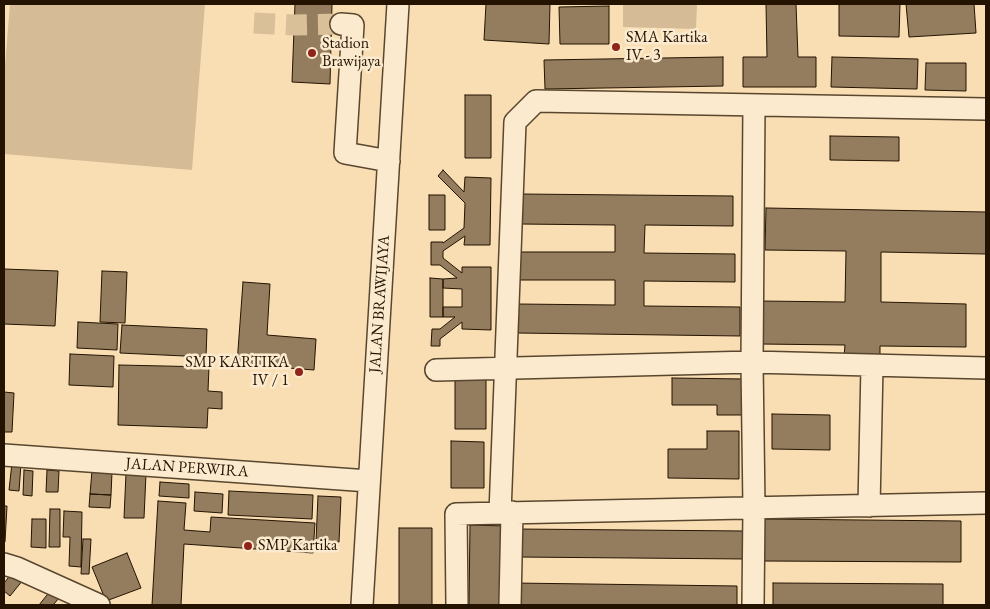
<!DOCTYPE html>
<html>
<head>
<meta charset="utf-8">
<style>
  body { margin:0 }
  #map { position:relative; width:990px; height:609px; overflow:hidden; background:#f9deb4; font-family:"EB Garamond",serif }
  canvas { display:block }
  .frame { position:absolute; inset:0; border:5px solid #241301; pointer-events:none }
</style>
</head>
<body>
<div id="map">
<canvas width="990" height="609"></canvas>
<div class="frame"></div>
</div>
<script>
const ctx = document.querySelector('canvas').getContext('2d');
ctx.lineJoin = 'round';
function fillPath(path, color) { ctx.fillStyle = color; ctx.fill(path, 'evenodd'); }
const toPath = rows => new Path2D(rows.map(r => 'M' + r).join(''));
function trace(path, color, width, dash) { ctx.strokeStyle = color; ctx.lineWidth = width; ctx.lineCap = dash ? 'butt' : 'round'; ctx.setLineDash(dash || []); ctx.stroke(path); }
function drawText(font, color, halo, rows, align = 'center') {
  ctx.font = font + ' "EB Garamond",serif'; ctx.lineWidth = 5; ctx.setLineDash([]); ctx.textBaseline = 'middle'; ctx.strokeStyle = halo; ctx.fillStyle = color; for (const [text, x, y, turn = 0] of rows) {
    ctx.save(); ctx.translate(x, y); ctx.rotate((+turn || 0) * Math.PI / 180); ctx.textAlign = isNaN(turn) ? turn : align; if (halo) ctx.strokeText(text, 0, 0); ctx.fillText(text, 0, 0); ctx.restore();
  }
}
fillPath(toPath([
  [10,4,205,4,192,170,4,154,4,78],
  [623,4,697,4,696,29,623,27]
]), '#d5bb96');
const building = toPath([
  [295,4,332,4,330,84,292,82,295,4],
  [486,4,550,4,549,44,484,40,486,4],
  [766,4,796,4,798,57,816,57,816,87,743,87,743,57,767,57,766,4],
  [839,4,900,4,899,37,839,36,839,4],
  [906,4,974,4,976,33,909,37,906,4],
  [609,6,609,44,560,44,559,7,609,6],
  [723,57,723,86,545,89,544,60,723,57],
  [832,57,918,59,917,89,831,87,832,57],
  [926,63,966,63,966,91,925,90,926,63],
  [465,95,491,95,491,158,465,158,465,95],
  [830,136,899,137,899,161,830,160,830,136],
  [443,170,464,192,465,177,491,178,490,245,464,245,465,236,443,251,443,258,462,273,462,267,491,267,491,330,462,329,462,322,440,339,440,346,431,346,432,329,440,329,455,317,443,317,443,307,462,307,462,289,443,288,443,279,457,278,440,265,431,265,431,242,443,242,443,243,464,228,465,203,438,176,443,170],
  [520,194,733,196,733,226,645,225,644,253,735,254,735,282,644,281,644,306,740,307,740,336,517,333,517,304,615,305,615,280,520,280,520,252,615,252,615,225,520,224,520,194],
  [429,195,445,195,445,230,429,230,429,195],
  [766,208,986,212,986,254,881,252,881,302,966,304,966,347,880,346,880,358,844,357,845,345,760,344,760,301,845,302,846,251,765,250,766,208],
  [4,269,58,271,55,326,4,324,4,269],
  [102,271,127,272,125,323,100,322,102,271],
  [430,278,443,279,443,317,430,317,430,278],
  [243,282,270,284,267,335,316,339,314,370,237,364,243,282],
  [78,322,118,324,117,350,77,348,78,322],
  [122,325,207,329,206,357,120,353,122,325],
  [70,354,114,356,113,387,69,385,70,354],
  [119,365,209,367,208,391,222,392,222,409,208,408,207,428,118,425,119,365],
  [672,378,744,379,744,415,717,415,717,405,672,405,672,378],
  [455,379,486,379,486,429,455,429,455,379],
  [4,392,14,393,12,432,4,432,4,392],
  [772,414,830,415,830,450,772,449,772,414],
  [707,431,739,431,739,479,668,478,668,449,707,449,707,431],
  [451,441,484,442,484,488,451,488,451,441],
  [12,463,21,464,19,491,9,490,12,463],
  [24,470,33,471,32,496,23,495,24,470],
  [47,470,59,471,58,492,46,492,47,470],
  [92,471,112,472,111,495,90,494,92,471],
  [126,473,146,474,144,518,124,518,126,473],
  [160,482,189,484,189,498,159,496,160,482],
  [229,491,313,495,312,519,228,515,229,491],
  [195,492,223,494,222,513,194,511,195,492],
  [90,494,111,495,110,508,89,507,90,494],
  [318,496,341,497,339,542,316,541,318,496],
  [158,501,186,503,184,530,210,532,211,517,315,523,313,553,184,544,181,605,152,605,158,501],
  [4,506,7,506,5,542,4,542,4,506],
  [50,509,60,509,60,547,49,547,50,509],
  [64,511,82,512,81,567,69,566,70,537,63,537,64,511],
  [32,519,46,519,46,548,31,547,32,519],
  [763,519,961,521,961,562,763,561,763,519],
  [470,525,506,526,505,605,469,605,470,525],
  [399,528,432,528,432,605,399,605,399,528],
  [517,529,745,531,745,559,517,557,517,529],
  [83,539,91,539,89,574,81,574,83,539],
  [127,553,141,588,106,601,92,567,127,553],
  [13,572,23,580,10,596,4,591,4,583,13,572],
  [513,583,737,586,737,605,513,605,513,583],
  [773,583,943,584,943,605,773,605,773,583],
  [51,590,60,597,53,605,39,605,51,590]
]);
fillPath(building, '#937d5e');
trace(building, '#241301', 1);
trace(toPath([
  [254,23,294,25,341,24]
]), '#d9c099', 21, [21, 11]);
const minor = toPath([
  [341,24,353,25,345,153,389,161],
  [436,370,752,362,986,368],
  [4,455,369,481],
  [869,506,872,366],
  [500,513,515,122,536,101,986,109],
  [4,564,17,568,99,605],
  [362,605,398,4],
  [457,605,456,514,986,503],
  [510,605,512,512],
  [753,605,754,508,752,362,754,105]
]);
trace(minor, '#59462e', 24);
trace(minor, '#fbeace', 21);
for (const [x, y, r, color] of [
  [616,47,5,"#8f2418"],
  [312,53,5,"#8f2418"],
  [299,372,5,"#8f2418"],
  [248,546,5,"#8f2418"]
]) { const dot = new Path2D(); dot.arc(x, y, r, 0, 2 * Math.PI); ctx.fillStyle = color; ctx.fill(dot); trace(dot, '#fbeace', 2); }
drawText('16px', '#241301', '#fbeace', [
  ["SMA Kartika",626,38],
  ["IV - 3",626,56],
  ["Stadion",322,44],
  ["Brawijaya",322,62],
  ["SMP KARTIKA",289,363,"right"],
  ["IV / 1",289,381,"right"],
  ["SMP Kartika",258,546]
], 'left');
drawText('16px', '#241301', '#fbeace', [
  ["JALAN BRAWIJAYA",380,304,-86],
  ["JALAN PERWIRA",187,468,4]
]);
</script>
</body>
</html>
